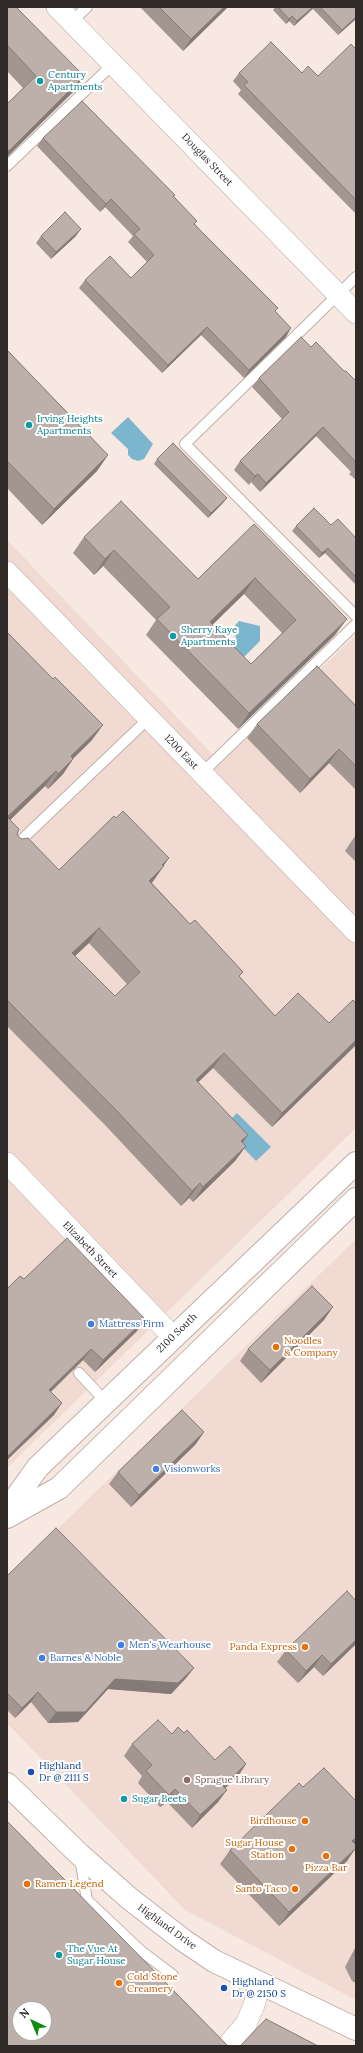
<!DOCTYPE html>
<html>
<head>
<meta charset="utf-8">
<style>
  body { margin:0 }
  #map { position:relative; width:363px; height:2053px; overflow:hidden; background:#f7e9e2; font-family:Lora,serif }
  canvas { display:block }
  .frame { position:absolute; inset:0; border:8px solid #302a28; pointer-events:none }
  .north { position:absolute; left:12px; top:2001px; width:40px; height:40px; box-sizing:border-box; background:#fff; border:1px solid #acaaa9; border-radius:50%; rotate:316deg; font-size:11px; font-weight:700; line-height:16px; text-align:center; color:#302a28 }
  .north::after { content:''; display:block; margin:auto; width:14px; height:18px; background:#138b12; clip-path:polygon(50% 0,100% 100%,50% 72%,0 100%) }
</style>
</head>
<body>
<div id="map">
<canvas width="363" height="2053"></canvas>
<div class="frame"></div>
<div class="north">N</div>
</div>
<script>
const ctx = document.querySelector('canvas').getContext('2d');
ctx.lineJoin = 'round';
function fillPath(path, color) { ctx.fillStyle = color; ctx.fill(path, 'evenodd'); }
const toPath = rows => new Path2D(rows.map(r => 'M' + r).join(''));
function trace(path, color, width, dash) { ctx.strokeStyle = color; ctx.lineWidth = width; ctx.lineCap = dash ? 'butt' : 'round'; ctx.setLineDash(dash || []); ctx.stroke(path); }
function drawText(font, color, halo, rows, align = 'center') {
  ctx.font = font + ' Lora,serif'; ctx.lineWidth = 4; ctx.setLineDash([]); ctx.textBaseline = 'middle'; ctx.strokeStyle = halo; ctx.fillStyle = color; for (const [text, x, y, turn = 0] of rows) {
    ctx.save(); ctx.translate(x, y); ctx.rotate((+turn || 0) * Math.PI / 180); ctx.textAlign = isNaN(turn) ? turn : align; if (halo) ctx.strokeText(text, 0, 0); ctx.fillText(text, 0, 0); ctx.restore();
  }
}
fillPath(toPath([
  [7,540,221,763,356,635,356,1128,7,1468],
  [356,1239,356,2000,185,1910,7,1723,7,1578]
]), '#f1dad1');
fillPath(toPath([
  [128,417,153,444,144,459,138,461,132,459,128,455,128,449,111,433],
  [239,621,260,626,260,641,239,662,226,657,236,637,232,629],
  [237,1113,271,1147,256,1161,223,1127]
]), '#7cb6ce');
const lane = toPath([
  [71,22,87,7],
  [7,166,113,64],
  [356,277,185,444,356,616],
  [202,773,356,624],
  [13,848,149,718],
  [79,1373,106,1402],
  [80,1858,87,1900,141,1951,173,1975]
]);
const street = toPath([
  [57,7,356,313],
  [7,572,356,932],
  [7,1163,173,1337],
  [227,2046,246,2024,254,2005,260,1983]
]);
const secondary = toPath([
  [7,1510,38,1467,356,1163],
  [7,1517,59,1488,356,1199],
  [7,1784,79,1854,130,1899,183,1940,214,1961,356,2029]
]);
trace(lane, '#beb0aa', 12);
trace(street, '#beb0aa', 22);
trace(secondary, '#beb0aa', 24);
trace(lane, '#fff', 10);
trace(street, '#fff', 21);
trace(secondary, '#fff', 22);
fillPath(toPath([
  [7,7,74,91,7,157,7,102,8,103,23,88,7,71],
  [140,7,228,7,183,51],
  [275,7,355,7,356,8,356,19,338,35,313,9,294,26,289,21,286,24,273,10],
  [356,49,356,214,238,94,241,90,233,81,239,73,302,73,318,76],
  [43,138,174,196,195,224,275,312,286,337,244,378,201,335,162,373,79,288,85,280,131,278,147,262,128,242,133,236,105,207,100,212,37,146],
  [41,236,76,236,51,259,36,243],
  [311,347,356,381,356,480,349,474,351,472,316,436,260,492,251,482,249,485,234,470,240,461,282,419,252,387,259,378],
  [7,350,108,455,97,471,42,525,7,488],
  [157,459,227,498,223,503,208,518,154,464],
  [254,524,335,635,238,729,146,635,156,620,103,566,94,575,73,553,84,537,198,579],
  [244,594,282,633,251,664,212,625],
  [331,525,356,538,356,585,325,553,319,558,292,531,296,526],
  [7,632,92,740,73,759,63,774,48,789,45,786,10,820,19,837,59,870,164,866,152,883,275,1016,329,1023,356,1045,272,1127,213,1068,198,1082,246,1146,235,1161,193,1202,189,1198,181,1206,105,1125,7,1026],
  [89,943,127,984,115,996,75,956],
  [356,706,356,790,329,763,300,793,247,738,257,724],
  [355,836,356,837,356,862,345,851],
  [24,1279,137,1331,95,1372,83,1360,51,1392,54,1415,7,1460,7,1289],
  [324,1320,261,1383,240,1361,248,1349],
  [204,1432,195,1445,131,1507,109,1484,118,1472],
  [7,1576,194,1668,186,1678,171,1694,108,1689,78,1722,48,1723,31,1702,15,1718,7,1710],
  [356,1644,323,1676,314,1667,298,1683,277,1662,286,1650],
  [184,1733,215,1760,246,1764,238,1776,225,1788,218,1802,192,1828,167,1802,160,1807,138,1783,142,1776,124,1756,132,1744,172,1734],
  [303,1787,355,1844,347,1861,279,1926,220,1864,230,1850],
  [356,1946,356,1983,352,1981,345,1967]
]), '#a39691');
fillPath(toPath([
  [224,7,228,7,183,51,191,39],
  [313,7,314,7,294,26,297,21],
  [292,16,289,21,286,24,289,19],
  [356,17,356,19,338,35,342,30],
  [84,76,74,91,7,157,7,153],
  [111,199,105,207,100,212,106,204],
  [81,229,76,236,51,259,56,252],
  [207,327,201,335,162,373,168,365],
  [291,328,286,337,244,378,249,370],
  [323,427,316,436,260,492,266,483],
  [108,455,97,471,42,525,54,509],
  [258,474,251,482,249,485,255,476],
  [227,498,223,503,208,518,211,513],
  [328,548,325,553,319,558,322,553],
  [114,550,103,566,94,575,105,559],
  [255,578,244,594,199,638,210,622],
  [347,619,335,635,238,729,249,713],
  [103,725,92,740,60,771,71,756],
  [339,749,329,763,300,793,310,779],
  [73,759,63,774,48,789,58,774],
  [56,771,45,786,7,823,7,818],
  [169,858,153,881,139,896,149,881,162,865],
  [99,928,89,943,62,968,72,953],
  [356,1040,356,1045,272,1127,282,1113],
  [224,1053,213,1068,185,1095,196,1080],
  [248,1135,238,1150,241,1141],
  [246,1146,235,1161,193,1202,203,1187],
  [200,1183,189,1198,181,1206,192,1191],
  [333,1307,324,1320,261,1383,270,1370],
  [145,1319,137,1331,95,1372,103,1360],
  [91,1349,83,1360,41,1401,49,1390],
  [62,1403,54,1415,7,1460,7,1457],
  [204,1432,195,1445,131,1507,139,1495],
  [356,1640,356,1644,323,1676,331,1664],
  [322,1655,314,1667,298,1683,306,1671],
  [194,1668,186,1678,171,1694,108,1689,78,1722,48,1723,56,1712,115,1679],
  [38,1692,31,1702,15,1718,22,1708],
  [246,1764,238,1776,215,1798,223,1786],
  [175,1789,167,1802,160,1807,169,1795],
  [227,1790,218,1802,192,1828,200,1815],
  [356,1838,356,1842,342,1856,352,1841],
  [356,1848,347,1861,279,1926,289,1912]
]), '#847a76');
const building = toPath([
  [7,7,16,7,84,76,9,151,7,149,7,102,8,103,36,76,7,45,7,7],
  [159,7,224,7,191,39,159,7],
  [278,7,313,7,297,21,292,16,289,19,278,7],
  [320,7,355,7,356,8,356,17,342,30,320,7],
  [271,42,302,73,308,66,318,76,351,44,356,49,356,200,244,85,248,82,239,73,271,42],
  [82,101,175,195,173,196,197,221,194,224,278,308,275,311,291,328,249,370,207,327,168,365,85,280,110,256,131,278,154,255,134,234,140,229,111,199,106,204,43,138,82,101],
  [65,212,81,229,56,252,41,236,65,212],
  [301,337,311,347,316,342,344,371,346,371,356,381,356,462,323,427,266,483,258,474,255,476,240,461,289,412,259,378,301,337],
  [7,350,108,455,54,509,7,461,7,350],
  [173,443,227,498,211,513,157,459,173,443],
  [121,501,198,579,254,524,347,619,249,713,157,619,170,607,114,550,105,559,84,537,121,501],
  [255,578,296,620,251,664,210,622,255,578],
  [314,508,331,525,338,519,356,538,356,577,328,548,322,553,296,526,314,508],
  [7,632,53,679,55,677,103,725,71,756,73,759,58,774,56,771,7,817,19,829,17,834,19,837,22,839,28,838,59,870,114,816,116,818,123,811,169,858,162,865,164,866,149,881,190,924,195,920,243,972,239,976,275,1016,298,993,329,1023,353,1000,356,1004,356,1040,282,1113,224,1053,196,1080,248,1135,241,1141,246,1146,203,1187,200,1183,192,1191,116,1110,7,1000,7,632],
  [99,928,140,972,115,996,72,953,99,928],
  [317,666,356,706,356,766,339,749,310,779,257,724,317,666],
  [67,1238,145,1319,103,1360,91,1349,49,1390,62,1403,7,1457,7,1289,20,1276,24,1279,67,1238],
  [312,1286,333,1307,270,1370,248,1349,312,1286],
  [182,1410,204,1432,139,1495,118,1472,182,1410],
  [56,1528,194,1668,178,1683,115,1679,85,1712,56,1712,38,1692,22,1708,7,1693,7,1576,56,1528],
  [347,1591,356,1601,356,1640,331,1664,322,1655,306,1671,286,1650,347,1591],
  [158,1720,172,1734,178,1727,184,1733,187,1730,215,1760,230,1746,246,1764,223,1786,227,1790,200,1815,175,1789,169,1795,146,1771,152,1765,132,1744,158,1720],
  [324,1768,356,1801,356,1838,352,1841,356,1845,356,1848,289,1912,230,1850,299,1783,303,1787,324,1768],
  [7,1821,228,2046,7,2046,7,1821],
  [20,2009,44,2009,44,2033,20,2033,20,2009],
  [356,1950,356,1959,354,1955,356,1950],
  [266,2019,318,2046,240,2046,266,2019]
]);
fillPath(building, '#bdafa9');
trace(building, '#847a76', 1);
for (const [x, y, r, color] of [
  [40,81,4,"#0f9aa8"],
  [29,425,4,"#0f9aa8"],
  [173,636,4,"#0f9aa8"],
  [91,1324,4,"#3f7fe0"],
  [276,1347,4,"#e8710a"],
  [156,1469,4,"#3f7fe0"],
  [121,1645,4,"#3f7fe0"],
  [305,1647,4,"#e8710a"],
  [42,1658,4,"#3f7fe0"],
  [31,1772,4,"#1a4fb4"],
  [187,1780,4,"#8d6e63"],
  [124,1799,4,"#0f9aa8"],
  [305,1821,4,"#e8710a"],
  [292,1849,4,"#e8710a"],
  [326,1856,4,"#e8710a"],
  [27,1884,4,"#e8710a"],
  [295,1889,4,"#e8710a"],
  [59,1955,4,"#0f9aa8"],
  [119,1983,4,"#e8710a"],
  [224,1988,4,"#1a4fb4"]
]) { const dot = new Path2D(); dot.arc(x, y, r, 0, 2 * Math.PI); ctx.fillStyle = color; ctx.fill(dot); trace(dot, '#fff', 1.5); }
drawText('10px', '#0d838f', '#fff', [
  ["Century",48,75],
  ["Apartments",48,87],
  ["Irving Heights",37,419],
  ["Apartments",37,431],
  ["Sherry Kaye",181,630],
  ["Apartments",181,642],
  ["Sugar Beets",132,1799],
  ["The Vue At",67,1949],
  ["Sugar House",67,1961]
], 'left');
drawText('10px', '#302a28', '#fff', [
  ["Douglas Street",207,160,46],
  ["1200 East",181,752,46],
  ["Elizabeth Street",90,1250,46],
  ["2100 South",177,1333,-44],
  ["Highland Drive",167,1927,36]
]);
drawText('10px', '#366cbe', '#fff', [
  ["Mattress Firm",99,1324],
  ["Visionworks",164,1469],
  ["Men's Wearhouse",129,1645],
  ["Barnes & Noble",50,1658]
], 'left');
drawText('10px', '#c56008', '#fff', [
  ["Noodles",284,1341,"left"],
  ["& Company",284,1353,"left"],
  ["Panda Express",297,1647],
  ["Birdhouse",297,1821],
  ["Sugar House",284,1843],
  ["Station",284,1855],
  ["Pizza Bar",326,1868,"center"],
  ["Ramen Legend",35,1884,"left"],
  ["Santo Taco",287,1889],
  ["Cold Stone",127,1977,"left"],
  ["Creamery",127,1989,"left"]
], 'right');
drawText('10px', '#164399', '#fff', [
  ["Highland",39,1766],
  ["Dr @ 2111 S",39,1778],
  ["Highland",232,1982],
  ["Dr @ 2150 S",232,1994]
], 'left');
drawText('10px', '#785e54', '#fff', [
  ["Sprague Library",195,1780]
], 'left');
</script>
</body>
</html>
